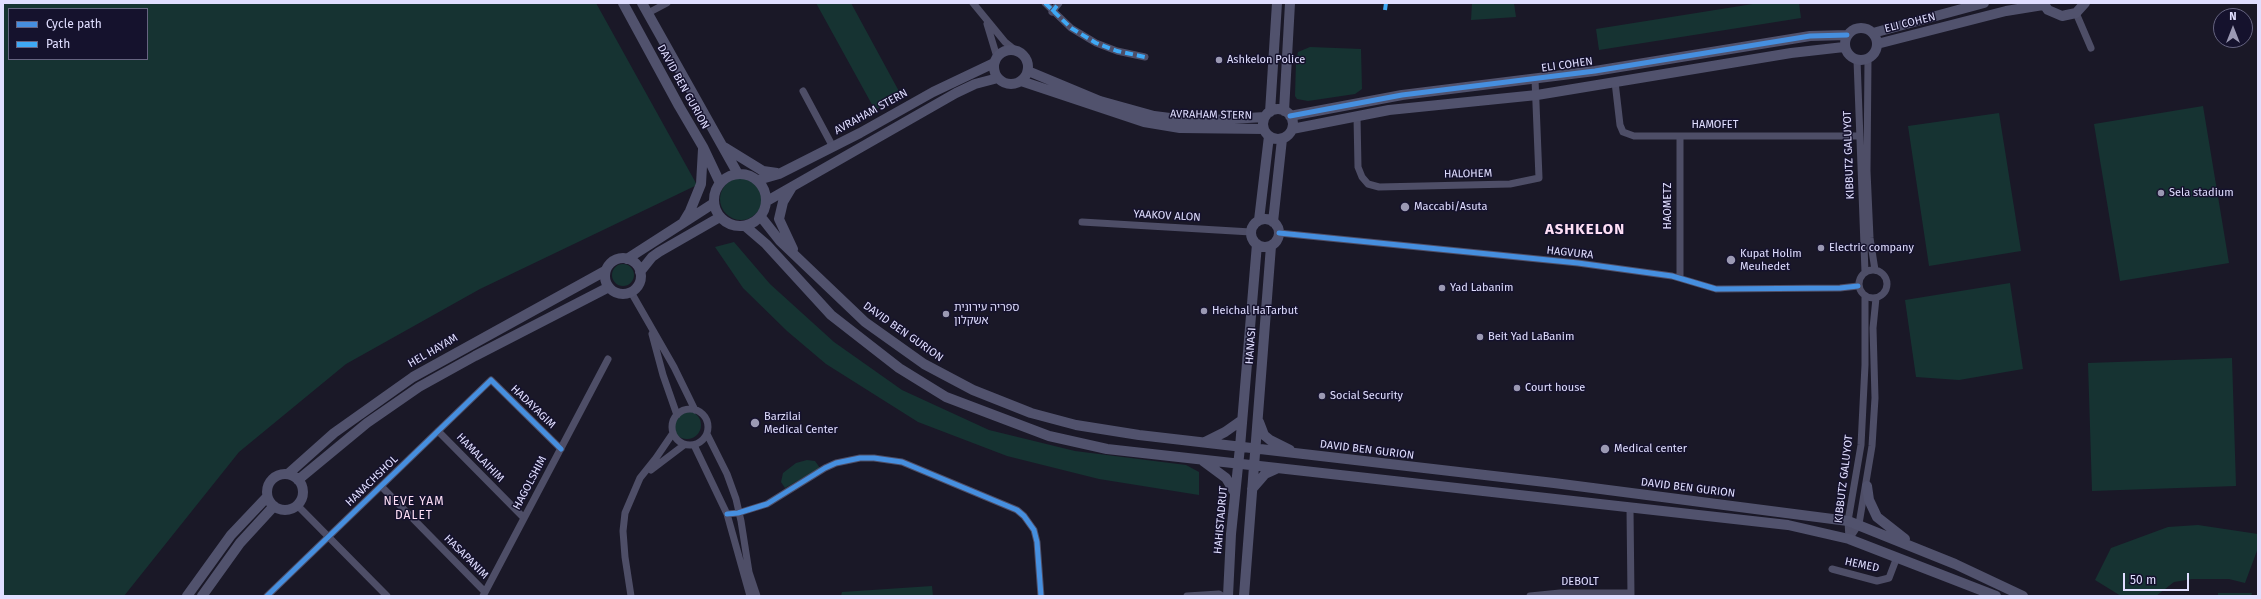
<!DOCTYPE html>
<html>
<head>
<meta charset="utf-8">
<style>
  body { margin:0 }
  #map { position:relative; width:2261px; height:599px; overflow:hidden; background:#1a1827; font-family:"Fira Sans",sans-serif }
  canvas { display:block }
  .frame { position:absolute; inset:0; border:4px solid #e0deff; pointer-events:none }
  .legend { position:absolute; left:8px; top:8px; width:140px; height:52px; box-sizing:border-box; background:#15122d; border:1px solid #666481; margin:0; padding:5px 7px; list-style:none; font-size:12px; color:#e0deff }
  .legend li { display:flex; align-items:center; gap:8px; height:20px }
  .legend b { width:20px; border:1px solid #666481 }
  .north { position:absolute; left:2213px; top:8px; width:40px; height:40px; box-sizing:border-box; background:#15122d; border:1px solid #666481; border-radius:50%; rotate:0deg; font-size:11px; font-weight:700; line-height:16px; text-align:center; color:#e0deff }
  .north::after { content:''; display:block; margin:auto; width:14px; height:18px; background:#9b99b3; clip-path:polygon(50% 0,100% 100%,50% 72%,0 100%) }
  .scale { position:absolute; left:2123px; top:573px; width:66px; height:18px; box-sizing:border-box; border:2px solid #e0deff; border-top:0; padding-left:5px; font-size:12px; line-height:14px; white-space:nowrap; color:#e0deff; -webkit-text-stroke:3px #15122d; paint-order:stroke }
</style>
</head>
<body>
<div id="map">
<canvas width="2261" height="599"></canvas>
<div class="frame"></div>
<ul class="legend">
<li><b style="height:5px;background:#468fdf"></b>Cycle path</li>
<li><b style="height:5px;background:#3fa9f5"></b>Path</li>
</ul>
<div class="north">N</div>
<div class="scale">50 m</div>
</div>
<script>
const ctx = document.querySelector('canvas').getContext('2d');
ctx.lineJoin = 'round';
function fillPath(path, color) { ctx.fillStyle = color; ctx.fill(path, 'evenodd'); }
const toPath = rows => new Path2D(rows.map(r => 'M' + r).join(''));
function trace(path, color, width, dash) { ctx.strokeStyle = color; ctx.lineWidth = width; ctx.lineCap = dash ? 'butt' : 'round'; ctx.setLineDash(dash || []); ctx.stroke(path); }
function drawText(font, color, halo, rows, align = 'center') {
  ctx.font = font + ' "Fira Sans","Noto Sans Hebrew",sans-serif'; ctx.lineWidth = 3; ctx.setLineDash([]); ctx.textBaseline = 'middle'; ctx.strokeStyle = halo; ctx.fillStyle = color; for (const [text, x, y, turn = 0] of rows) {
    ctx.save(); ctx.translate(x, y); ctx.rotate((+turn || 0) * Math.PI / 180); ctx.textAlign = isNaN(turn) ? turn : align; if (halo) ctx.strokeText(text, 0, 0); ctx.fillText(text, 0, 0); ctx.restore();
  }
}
fillPath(toPath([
  [3,3,596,3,697,185,480,289,346,364,239,452,124,596,3,596],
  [9,9,147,9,147,59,9,59],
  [816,3,851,3,901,95,875,110],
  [1472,3,1514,3,1516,17,1471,20],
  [1759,3,1799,3,1801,18,1599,50,1596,29],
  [1310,47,1361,49,1362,89,1355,94,1308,101,1297,99,1295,96,1296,61,1298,52],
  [2203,106,2229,263,2120,281,2094,124],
  [1999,113,2021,251,1929,266,1908,126],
  '720 199a21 21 0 1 1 42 0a21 21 0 1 1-42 0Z',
  [734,242,770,284,834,342,902,390,989,430,1075,451,1186,465,1199,472,1199,495,1099,479,1007,456,918,422,826,364,787,331,743,288,715,247],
  '612 275a11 11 0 1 1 22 0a11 11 0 1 1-22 0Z',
  [2010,283,2023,369,1959,380,1916,377,1905,300],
  [2232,358,2236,486,2092,491,2088,363],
  '673 425a14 14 0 1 1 28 0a14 14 0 1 1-28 0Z',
  [807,460,815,461,820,468,785,488,781,482,783,473,796,463],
  [2198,525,2258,534,2258,548,2245,583,2229,579,2192,579,2174,582,2156,596,2121,596,2095,580,2111,548,2168,527],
  [932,586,933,596,841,596,842,592],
  [2218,593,2252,593,2251,596,2218,596]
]), '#163332');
trace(toPath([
  [973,3,1005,42,1015,50],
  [1045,3,1071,28,1096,43,1117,51,1145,57],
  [1052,12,1059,3],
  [648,13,667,3],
  [2076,13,2091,48],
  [987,24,997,57],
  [1868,59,1867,171,1870,238,1875,270],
  [1857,60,1865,272],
  [1615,82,1620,125,1623,132,1634,136,1859,136],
  [803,91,833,147],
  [1357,117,1358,167,1362,177,1368,184,1379,187,1510,184,1539,178,1535,79],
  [1680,136,1680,277],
  [1082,222,1251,232],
  [1279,233,1578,263,1672,276,1716,289,1840,288,1858,286],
  '1859 284a14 14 0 1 1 28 0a14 14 0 1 1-28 0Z',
  [631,292,674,367,695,410],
  [652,334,663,375,677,415],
  '672 427a18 18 0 1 1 36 0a18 18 0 1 1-36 0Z',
  [438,431,524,518],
  [707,434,727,474,736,499,741,521,749,572,757,596],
  [694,445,727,514,750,596],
  [651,470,684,445],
  [381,486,485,592],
  [297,505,387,596],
  [1630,509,1631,596],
  [727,514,738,513,767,504,825,468,836,463,860,458,874,458,902,462,1017,510,1024,516,1034,530,1037,542,1041,596],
  [1849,539,1859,524,1872,446,1875,398,1873,328,1876,298],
  [1849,539,1848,521,1861,445,1865,365,1865,297],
  [1832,569,1877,581,1889,578,1897,557],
  [267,596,491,380,561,449],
  [483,596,608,359],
  [631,596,625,557,623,531,625,513,640,478,656,458,673,433],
  [1187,596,1219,594,1222,596],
  [1530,596,1560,593,1631,593]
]), '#4e4e67', 7);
trace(toPath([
  [623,3,679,106,703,147,720,183],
  [642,3,738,174],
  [2043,3,2048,10,2062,16,2076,13,2085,3],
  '1845 44a16 16 0 1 1 32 0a16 16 0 1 1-32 0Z',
  [1873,33,1984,3],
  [1877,44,2006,11,2043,5],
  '994 67a17 17 0 1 1 34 0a17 17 0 1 1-34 0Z',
  [1028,71,1100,101,1154,116,1194,121,1265,117],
  [1021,81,1144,122,1180,128,1264,129],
  '1263 124a15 15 0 1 1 30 0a15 15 0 1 1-30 0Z',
  [1284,111,1290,3],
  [1270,112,1277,3],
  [1290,116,1402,95,1595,71,1810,36,1847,35],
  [1292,129,1389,110,1537,95,1791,53,1844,47],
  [724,147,763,171,777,173],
  '714 200a26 26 0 1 1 52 0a26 26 0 1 1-52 0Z',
  [758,180,779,174,860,133,933,92,994,63],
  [792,187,783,202,779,219,793,249],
  [767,201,956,93,975,84,998,78],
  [761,217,780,241,865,322,924,364,973,390,1031,413,1076,425,1139,435,1554,483,1848,521,1955,564,2023,596],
  '1251 233a14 14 0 1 1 28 0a14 14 0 1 1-28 0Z',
  [1259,220,1269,136],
  [684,221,690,211,701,184,703,149],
  [1273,222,1282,139],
  [745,226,766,244,831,315,899,368,946,397,1049,436,1107,449,1788,525,1849,539,1996,596],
  '605 276a18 18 0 1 1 36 0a18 18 0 1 1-36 0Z',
  [627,259,714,203],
  [640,272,652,257,659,252,720,217],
  [1259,422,1264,435,1270,440,1290,450],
  [1205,442,1225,432,1242,420],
  [1203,461,1226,478,1235,493],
  [288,474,334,433,413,377,605,271],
  '267 492a18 18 0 1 1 36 0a18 18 0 1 1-36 0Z',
  [298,480,367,423,419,387,475,356,609,287],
  [1867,486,1869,500,1877,517,1905,539],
  [1252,489,1265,474,1276,469],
  [187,596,231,535,267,497],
  [202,596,240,543,274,506],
  [1228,596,1231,534,1240,447,1257,244],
  [1244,596,1271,246]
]), '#51526d', 10);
trace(toPath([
  [1045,3,1071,28,1096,43,1117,51,1145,57],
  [1385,10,1386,3],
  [1052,12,1059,3]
]), '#3fa9f5', 4, [8, 4]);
trace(toPath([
  [1290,116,1402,95,1595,71,1810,36,1847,35],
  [1279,233,1578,263,1672,276,1716,289,1840,288,1858,286],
  [727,514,738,513,767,504,825,468,836,463,860,458,874,458,902,462,1017,510,1024,516,1034,530,1037,542,1041,596],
  [267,596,491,380,561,449]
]), '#468fdf', 5);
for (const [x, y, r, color] of [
  [1219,60,4,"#9b99b3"],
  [2161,193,4,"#9b99b3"],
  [1405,207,5,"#9b99b3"],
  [1821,248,4,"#9b99b3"],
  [1731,260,5,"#9b99b3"],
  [1442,288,4,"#9b99b3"],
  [1204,311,4,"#9b99b3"],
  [946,314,4,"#9b99b3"],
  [1480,337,4,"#9b99b3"],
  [1517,388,4,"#9b99b3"],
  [1322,396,4,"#9b99b3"],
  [755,423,5,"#9b99b3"],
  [1605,449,5,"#9b99b3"]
]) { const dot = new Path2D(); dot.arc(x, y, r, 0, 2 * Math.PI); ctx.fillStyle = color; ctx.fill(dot); trace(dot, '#15122d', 1.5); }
drawText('11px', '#e0deff', '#15122d', [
  ["ELI COHEN",1910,23,-14],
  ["ELI COHEN",1567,65,-8],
  ["DAVID BEN GURION",683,87,61],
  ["AVRAHAM STERN",871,112,-29],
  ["AVRAHAM STERN",1211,115,1],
  ["HAMOFET",1715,125],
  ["KIBBUTZ GALUYOT",1849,155,-92],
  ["HALOHEM",1468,174,-1],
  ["HAOMETZ",1668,206,-90],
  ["YAAKOV ALON",1167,216,3],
  ["HAGVURA",1570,253,6],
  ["DAVID BEN GURION",903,332,35],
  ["HANASI",1251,346,-86],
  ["HEL HAYAM",433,351,-30],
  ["HADAYAGIM",533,407,44],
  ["DAVID BEN GURION",1367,450,7],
  ["HAMALAIHIM",480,458,46],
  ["KIBBUTZ GALUYOT",1844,479,-83],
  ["HANACHSHOL",372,481,-44],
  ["HAGOLSHIM",530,483,-62],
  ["DAVID BEN GURION",1688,488,7],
  ["HAHISTADRUT",1221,520,-85],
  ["HASAPANIM",466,557,45],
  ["HEMED",1862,565,12],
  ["DEBOLT",1580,582]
]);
drawText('11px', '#e0deff', '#15122d', [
  ["Ashkelon Police",1227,60],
  ["Sela stadium",2169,193],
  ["Maccabi/Asuta",1414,207],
  ["Electric company",1829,248],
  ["Kupat Holim",1740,254],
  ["Meuhedet",1740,267],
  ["Yad Labanim",1450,288],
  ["ספריה עירונית",954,308],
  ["אשקלון",954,321],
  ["Heichal HaTarbut",1212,311],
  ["Beit Yad LaBanim",1488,337],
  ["Court house",1525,388],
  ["Social Security",1330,396],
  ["Barzilai",764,417],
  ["Medical Center",764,430],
  ["Medical center",1614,449]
], 'left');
ctx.letterSpacing = '1px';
drawText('12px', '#ffe0f6', '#15122d', [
  ["NEVE YAM",414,502],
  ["DALET",414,516]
]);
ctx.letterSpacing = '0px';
ctx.letterSpacing = '1px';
drawText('bold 15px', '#ffe0f6', '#15122d', [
  ["ASHKELON",1585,230]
]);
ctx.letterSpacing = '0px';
</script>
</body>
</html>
